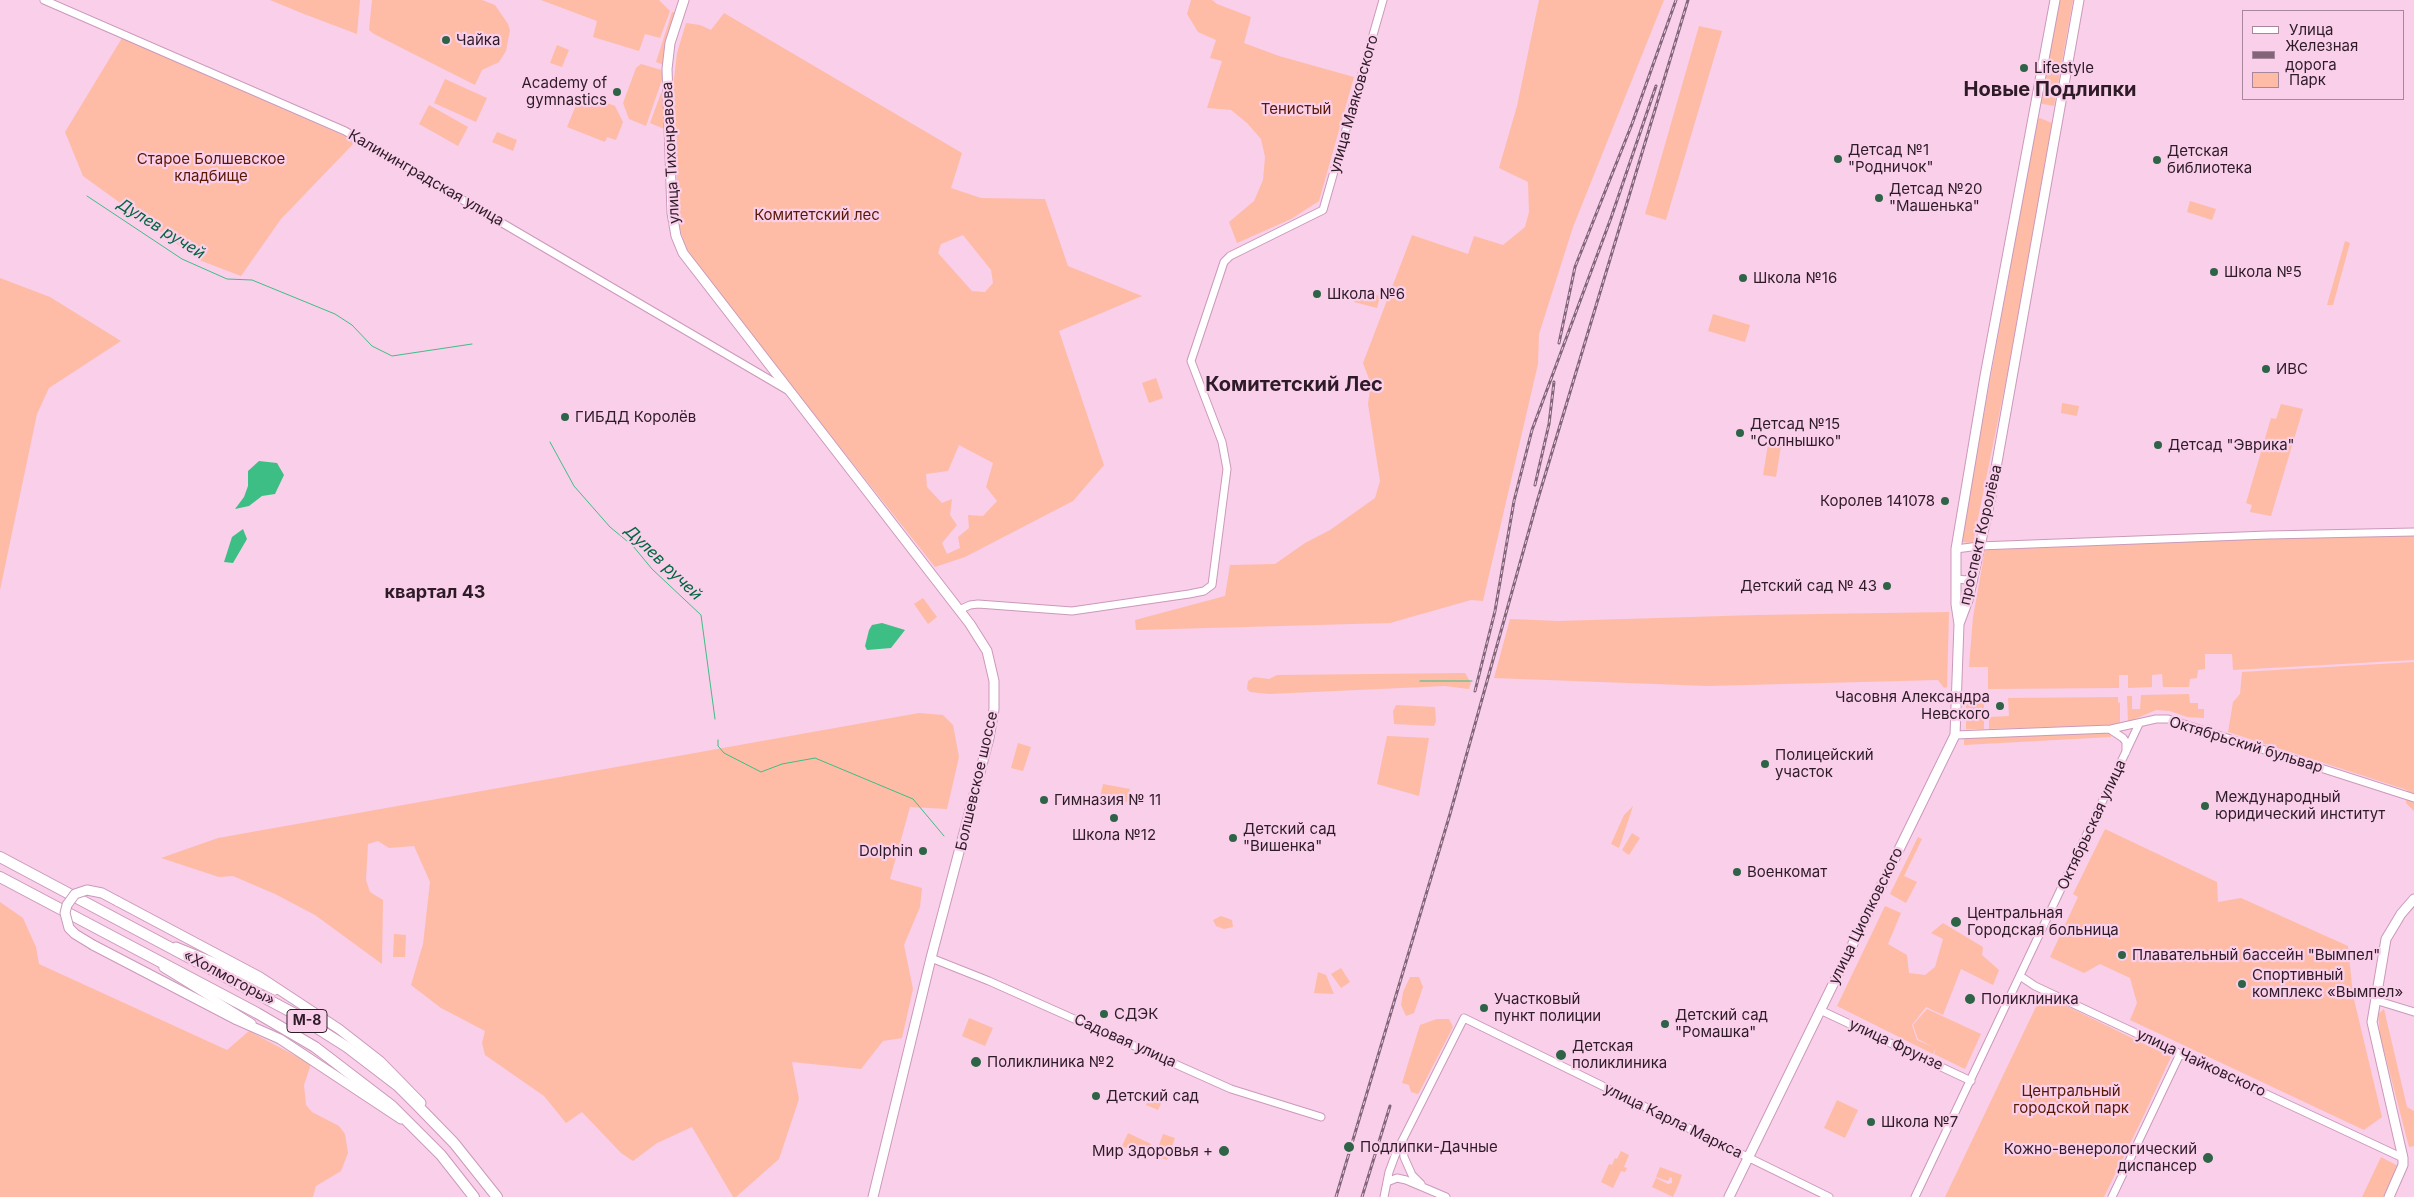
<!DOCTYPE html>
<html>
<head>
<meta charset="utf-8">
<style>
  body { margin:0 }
  #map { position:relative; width:2414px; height:1197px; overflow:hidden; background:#f9cfea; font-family:Inter,sans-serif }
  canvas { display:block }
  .legend { position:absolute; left:2242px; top:10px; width:162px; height:90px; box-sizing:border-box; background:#f9cfea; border:1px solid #a8879c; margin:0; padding:6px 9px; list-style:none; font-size:15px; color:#2e1b28 }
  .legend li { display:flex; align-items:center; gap:10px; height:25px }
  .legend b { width:25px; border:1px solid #a8879c }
</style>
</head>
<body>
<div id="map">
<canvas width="2414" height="1197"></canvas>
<ul class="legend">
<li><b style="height:6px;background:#fff"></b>Улица</li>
<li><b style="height:6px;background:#826578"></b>Железная дорога</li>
<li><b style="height:14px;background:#febca6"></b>Парк</li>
</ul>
</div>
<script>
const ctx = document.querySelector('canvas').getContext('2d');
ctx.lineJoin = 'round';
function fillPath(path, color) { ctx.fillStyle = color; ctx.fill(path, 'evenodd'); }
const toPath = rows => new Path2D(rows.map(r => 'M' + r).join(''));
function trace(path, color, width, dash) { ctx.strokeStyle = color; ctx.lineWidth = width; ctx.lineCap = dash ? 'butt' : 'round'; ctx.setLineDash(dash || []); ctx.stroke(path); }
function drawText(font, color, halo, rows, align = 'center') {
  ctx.font = font + ' Inter,sans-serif'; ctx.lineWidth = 4.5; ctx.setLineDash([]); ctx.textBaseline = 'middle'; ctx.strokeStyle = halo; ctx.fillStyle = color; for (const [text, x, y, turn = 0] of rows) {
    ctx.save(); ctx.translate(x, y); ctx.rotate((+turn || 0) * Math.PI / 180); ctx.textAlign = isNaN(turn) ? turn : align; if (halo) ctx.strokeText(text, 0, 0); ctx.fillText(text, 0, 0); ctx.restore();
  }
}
fillPath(toPath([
  [270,0,360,0,357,34,304,14],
  [372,0,482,0,495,5,508,24,510,30,506,51,499,62,482,70,475,85,374,34,369,30],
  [541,0,659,0,670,11,660,38,645,34,639,51,593,37,597,21],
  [1191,0,1212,0,1217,4,1251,17,1244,43,1279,56,1354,77,1319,201,1291,219,1237,243,1229,222,1254,201,1263,180,1265,157,1261,139,1247,123,1231,110,1207,108,1222,61,1210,58,1216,40,1198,32,1187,14],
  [1539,0,1664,0,1573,227,1539,334,1538,364,1483,601,1471,600,1390,623,1136,630,1135,620,1225,596,1230,565,1275,564,1305,543,1330,530,1375,498,1380,481,1368,404,1370,389,1369,379,1363,363,1412,235,1468,254,1474,236,1503,245,1525,227,1529,212,1528,182,1499,168,1517,106],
  [2057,0,2073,0,2054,106,2038,103],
  [672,12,677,13,664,65,656,62],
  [724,13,962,153,951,188,981,198,1045,199,1068,266,1142,296,1059,331,1104,465,1073,501,965,557,935,567,697,267,686,248,679,226,673,88,677,53,686,23,700,25,711,30],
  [963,235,991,270,993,283,985,292,972,291,938,253,941,244],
  [959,445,993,463,986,487,997,501,983,516,968,515,969,528,958,537,960,548,947,554,942,543,957,525,950,515,952,499,942,503,927,487,926,474,948,471],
  [1699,26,1722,31,1666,220,1645,214],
  [122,38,356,141,281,219,241,276,199,260,83,176,65,132],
  [557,45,569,50,562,67,550,63],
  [641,64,665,71,646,126,629,119,623,103,636,68],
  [445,79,487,98,476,122,434,103],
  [664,90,664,129,650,123,661,93],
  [581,93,615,106,623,122,616,140,607,137,605,142,567,127],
  [429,105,468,127,458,146,419,124],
  [2040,118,2052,123,2008,371,1973,543,1961,542,2037,119],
  [497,132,517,140,513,151,492,142],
  [2190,201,2216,209,2212,220,2187,212],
  [2345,241,2350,243,2333,305,2327,305],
  [0,278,50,297,121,341,49,388,37,414,0,590],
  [1357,290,1380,296,1377,308,1354,302],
  [1713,314,1750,325,1745,342,1708,331],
  [1156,378,1163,398,1149,403,1142,383],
  [2062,403,2079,406,2077,416,2061,413],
  [2281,404,2303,409,2271,516,2250,512,2252,505,2246,503,2271,418,2276,419],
  [1768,444,1781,446,1776,477,1763,475],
  [2414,535,2414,660,2233,670,2232,654,2205,654,2205,669,2198,670,2197,678,2190,679,2189,687,2163,687,2162,674,2152,675,2152,687,2128,688,2128,675,2119,675,2119,688,1988,689,1988,667,1969,667,1973,617,1985,550,2291,538],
  [923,598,937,617,928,624,914,604],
  [1949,612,1947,687,1944,688,1938,680,1708,686,1494,678,1510,619,1558,621,1756,615],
  [2414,662,2414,811,2406,803,2407,790,2228,732,2233,702,2240,694,2242,672],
  [1465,673,1471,683,1469,689,1445,686,1269,694,1250,692,1247,689,1248,681,1254,677,1269,679,1277,675],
  [2189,694,2190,703,2198,703,2198,709,2204,709,2204,718,2187,717,2170,711,2156,710,2128,722,2127,696,2132,696,2132,709,2140,709,2141,695],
  [2118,697,2118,702,2120,703,2120,725,1989,729,1989,717,2009,716,2008,698],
  [1966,702,1984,702,1984,729,1966,729],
  [1396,705,1435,707,1436,721,1434,726,1394,724,1393,711],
  [919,713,943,715,953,725,959,757,947,809,910,807,890,879,922,888,920,907,904,945,913,989,902,1038,883,1041,861,1069,792,1062,799,1099,779,1159,736,1197,733,1197,692,1127,657,1143,633,1161,621,1153,582,1112,566,1123,544,1096,485,1055,482,1043,485,1031,441,1008,411,985,423,944,430,882,414,846,389,848,378,841,368,844,366,880,370,892,383,900,382,964,315,915,275,894,233,876,219,877,161,858,218,838],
  [2110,731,2111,737,1964,745,1964,736],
  [1387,736,1429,738,1419,796,1377,784],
  [1018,743,1031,747,1023,771,1011,768],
  [1103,784,1130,789,1127,802,1100,797],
  [1633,806,1619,848,1611,844,1624,815],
  [2105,829,2217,882,2218,902,2241,898,2348,946,2353,995,2382,1117,2364,1130,2130,1020,2137,1003,2130,978,2100,964,2084,973,2050,957,2078,897,2073,894],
  [1632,833,1640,838,1629,855,1622,850],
  [1918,837,1922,839,1904,876,1917,882,1906,903,1890,894],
  [0,902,23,918,36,947,39,964,227,1050,249,1031,311,1064,304,1085,306,1105,312,1112,339,1126,345,1134,348,1153,341,1171,316,1186,313,1197,0,1197],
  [1885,906,1901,913,1888,944,1907,955,1909,973,1925,975,1935,967,1943,939,1931,933,1943,923,1983,947,1982,955,1999,970,1993,985,1961,969,1943,1015,1926,1007,1912,1025,1917,1040,1933,1047,1918,1039,1913,1025,1927,1009,1981,1034,1965,1069,1934,1054,1936,1048,1933,1054,1837,1006],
  [1221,916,1232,920,1233,927,1224,929,1216,926,1213,920],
  [394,934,406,935,405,957,393,957],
  [1341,968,1350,982,1341,988,1331,974],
  [1318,972,1326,975,1334,994,1314,993],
  [1410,977,1419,977,1423,987,1414,1013,1406,1016,1401,1005,1403,992],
  [2042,994,2171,1057,2143,1117,2104,1197,1945,1197],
  [2384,1009,2407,1107,2414,1111,2414,1146,2409,1147,2380,1035,2378,1014],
  [969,1018,993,1028,985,1046,962,1036],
  [1437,1019,1449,1019,1453,1027,1422,1087,1418,1094,1411,1092,1409,1085,1402,1083,1420,1025],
  [1151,1094,1163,1099,1158,1110,1146,1105],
  [1837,1100,1858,1110,1845,1138,1824,1128],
  [1128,1133,1151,1144,1145,1157,1122,1146],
  [1163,1134,1175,1138,1167,1160,1155,1156],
  [1621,1151,1629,1155,1624,1167,1627,1168,1625,1172,1621,1171,1613,1188,1601,1182,1609,1164,1612,1165,1615,1158,1617,1159],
  [2381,1157,2398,1166,2383,1197,2362,1197],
  [1660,1167,1682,1175,1678,1186,1676,1185,1678,1186,1673,1197,1652,1187,1656,1178,1668,1184,1672,1183,1672,1178,1670,1177,1668,1181,1656,1177]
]), '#febca6');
fillPath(toPath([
  [259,461,277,463,284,475,275,494,262,496,249,506,235,509,244,497,248,486,248,471],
  [243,529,247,539,233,563,224,562,232,537],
  [882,623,905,630,891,648,867,650,865,646,869,630,872,625]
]), '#3dbe84');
trace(toPath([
  [87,196,182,259,227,279,252,280,335,314,352,325,372,346,392,356,472,344],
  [550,442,574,486,610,527,633,546,652,569,701,615,715,719],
  [1420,681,1472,681],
  [718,740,718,746,724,753,761,772,782,764,815,758,913,799,944,836]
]), '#3dbe84', 1);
const minor = toPath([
  [44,0,345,131,789,391],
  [1956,549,1979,546,2268,535,2414,532],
  [1956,579,1967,580,1972,575],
  [959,610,970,605,978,604,1072,611,1189,594,1204,591,1212,585,1227,469,1222,442,1191,361,1224,262,1230,256,1323,210,1383,0],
  [2111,730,2123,738,2126,742,2126,752],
  [1955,735,2111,729,2156,719,2168,719,2414,798],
  [176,946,225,966,275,991],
  [931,958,989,981,1231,1089,1321,1117],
  [163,968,252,1023],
  [2020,976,2035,986,2097,1015,2403,1158],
  [2375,1000,2414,1012],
  [1820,1010,1971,1081],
  [1403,1141,1404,1157,1412,1175,1421,1184],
  [1387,1182,1397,1178,1406,1180,1446,1197],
  [1384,1197,1389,1172,1396,1153,1464,1018,1829,1197],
  [1915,1197,2139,724],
  [2112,1197,2180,1054]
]);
const major = toPath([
  [684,0,670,43,667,69,672,213,676,236,683,253,970,624,987,651,994,681,994,709,989,738,931,958,873,1197],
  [1959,624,1968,600,1991,496,2079,0],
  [117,901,260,977,339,1029,380,1061,421,1103],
  [93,945,237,1020,280,1039,401,1119],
  [1729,1197,1955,735,1959,624,1956,604,1956,549,1985,376,2055,0],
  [2389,1197,2403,1165,2403,1158,2372,1022,2386,939,2401,914,2414,899]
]);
const highway = toPath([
  [0,857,295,1014,347,1047,398,1086,418,1106,454,1143,497,1197],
  [0,877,257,1013,315,1047,392,1106,441,1155,474,1197]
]);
trace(minor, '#cb99ba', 9);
trace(major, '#cb99ba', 11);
trace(highway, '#cb99ba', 12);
trace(minor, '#fff', 7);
trace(major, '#fff', 9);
trace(highway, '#fff', 10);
const rail = toPath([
  [1559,343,1575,267,1632,124,1676,0],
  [1535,485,1549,424,1554,382],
  [1475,691,1495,611,1514,501,1532,430,1611,218,1656,86],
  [1336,1197,1450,814,1537,502,1688,0],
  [1362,1197,1390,1106]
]);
trace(rail, '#826578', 3);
trace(rail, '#f9cfea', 1, [4]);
const majorBridge = toPath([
  [93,945,75,934,69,928,65,913,67,905,75,894,87,890,102,893,117,901]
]);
trace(majorBridge, '#cb99ba', 11, []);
trace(majorBridge, '#fff', 9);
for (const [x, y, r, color] of [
  [446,40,5,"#2e6348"],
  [2024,68,5,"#2e6348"],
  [617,92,5,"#2e6348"],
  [1838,159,5,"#2e6348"],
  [2157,160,5,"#2e6348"],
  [1879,198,5,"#2e6348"],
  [2214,272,5,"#2e6348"],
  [1743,278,5,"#2e6348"],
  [1317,294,5,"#2e6348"],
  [2266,369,5,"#2e6348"],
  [565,417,5,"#2e6348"],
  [1740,433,5,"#2e6348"],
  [2158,445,5,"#2e6348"],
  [1945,501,5,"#2e6348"],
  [1887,586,5,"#2e6348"],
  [2000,706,5,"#2e6348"],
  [1765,764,5,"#2e6348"],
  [1044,800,5,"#2e6348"],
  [2205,806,5,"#2e6348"],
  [1114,818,5,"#2e6348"],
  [1233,838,5,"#2e6348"],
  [923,851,5,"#2e6348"],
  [1737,872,5,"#2e6348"],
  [1956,922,6,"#2e6348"],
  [2122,955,5,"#2e6348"],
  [2242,984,5,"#2e6348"],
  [1970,999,6,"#2e6348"],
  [1484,1008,5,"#2e6348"],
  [1104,1014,5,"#2e6348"],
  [1665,1024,5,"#2e6348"],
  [1561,1055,6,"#2e6348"],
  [976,1062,6,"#2e6348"],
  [1096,1096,5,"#2e6348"],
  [1871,1122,5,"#2e6348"],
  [1349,1147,6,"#2e6348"],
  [1224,1151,6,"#2e6348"],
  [2208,1158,6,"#2e6348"]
]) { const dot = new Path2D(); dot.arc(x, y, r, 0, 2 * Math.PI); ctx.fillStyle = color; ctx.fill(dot); trace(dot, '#f9cfea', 2); }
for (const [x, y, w] of [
  [307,1021,40]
]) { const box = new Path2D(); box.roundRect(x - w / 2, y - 11.5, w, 23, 4); ctx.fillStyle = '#f9cfea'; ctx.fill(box); trace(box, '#2e1b28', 1); }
drawText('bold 14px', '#2e1b28', null, [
  ["М-8",307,1021]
]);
drawText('15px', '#2e1b28', '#f9cfea', [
  ["Чайка",456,40],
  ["Lifestyle",2034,68],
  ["Academy of",607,83,"right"],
  ["gymnastics",607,100,"right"],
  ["Детсад №1",1848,150],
  ["\"Родничок\"",1848,167],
  ["Детская",2167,151],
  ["библиотека",2167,168],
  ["Детсад №20",1889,189],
  ["\"Машенька\"",1889,206],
  ["Школа №5",2224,272],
  ["Школа №16",1753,278],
  ["Школа №6",1327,294],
  ["ИВС",2276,369],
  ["ГИБДД Королёв",575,417],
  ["Детсад №15",1750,424],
  ["\"Солнышко\"",1750,441],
  ["Детсад \"Эврика\"",2168,445],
  ["Королев 141078",1935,501,"right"],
  ["Детский сад № 43",1877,586,"right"],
  ["Часовня Александра",1990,697,"right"],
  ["Невского",1990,714,"right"],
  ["Полицейский",1775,755],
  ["участок",1775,772],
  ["Международный",2215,797],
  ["юридический институт",2215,814],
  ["Гимназия № 11",1054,800],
  ["Детский сад",1243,829],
  ["\"Вишенка\"",1243,846],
  ["Школа №12",1114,835,"center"],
  ["Dolphin",913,851,"right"],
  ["Военкомат",1747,872],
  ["Центральная",1967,913],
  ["Городская больница",1967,930],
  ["Плавательный бассейн \"Вымпел\"",2132,955],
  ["Спортивный",2252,975],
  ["комплекс «Вымпел»",2252,992],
  ["Участковый",1494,999],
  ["пункт полиции",1494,1016],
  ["Поликлиника",1981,999],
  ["СДЭК",1114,1014],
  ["Детский сад",1675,1015],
  ["\"Ромашка\"",1675,1032],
  ["Детская",1572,1046],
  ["поликлиника",1572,1063],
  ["Поликлиника №2",987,1062],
  ["Детский сад",1106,1096],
  ["Школа №7",1881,1122],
  ["Подлипки-Дачные",1360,1147],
  ["Кожно-венерологический",2197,1149,"right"],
  ["диспансер",2197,1166,"right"],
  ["Мир Здоровья +",1213,1151,"right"]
], 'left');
drawText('15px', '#2e1b28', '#f9cfea', [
  ["улица Маяковского",1354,104,-74],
  ["улица Тихонравова",671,153,-93],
  ["Калининградская улица",426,178,30],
  ["проспект Королёва",1981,535,-77],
  ["Октябрьский бульвар",2246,745,17],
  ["Болшевское шоссе",977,781,-77],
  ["Октябрьская улица",2092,825,-65],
  ["улица Циолковского",1866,916,-64],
  ["«Холмогоры»",229,978,28],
  ["Садовая улица",1125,1041,24],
  ["улица Фрунзе",1896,1045,25],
  ["улица Чайковского",2201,1063,25],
  ["улица Карла Маркса",1673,1121,26]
]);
drawText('15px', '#5a1800', '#f9cfea', [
  ["Тенистый",1296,109],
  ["Старое Болшевское",211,159],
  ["кладбище",211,176],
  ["Комитетский лес",817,215],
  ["Центральный",2071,1091],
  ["городской парк",2071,1108]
]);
drawText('italic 16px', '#006641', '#f9cfea', [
  ["Дулев ручей",161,229,32],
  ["Дулев ручей",663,563,44]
]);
drawText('bold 18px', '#2e1b28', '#f9cfea', [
  ["квартал 43",435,593]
]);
drawText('bold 20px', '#2e1b28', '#f9cfea', [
  ["Новые Подлипки",2050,90],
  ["Комитетский Лес",1294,385]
]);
</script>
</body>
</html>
